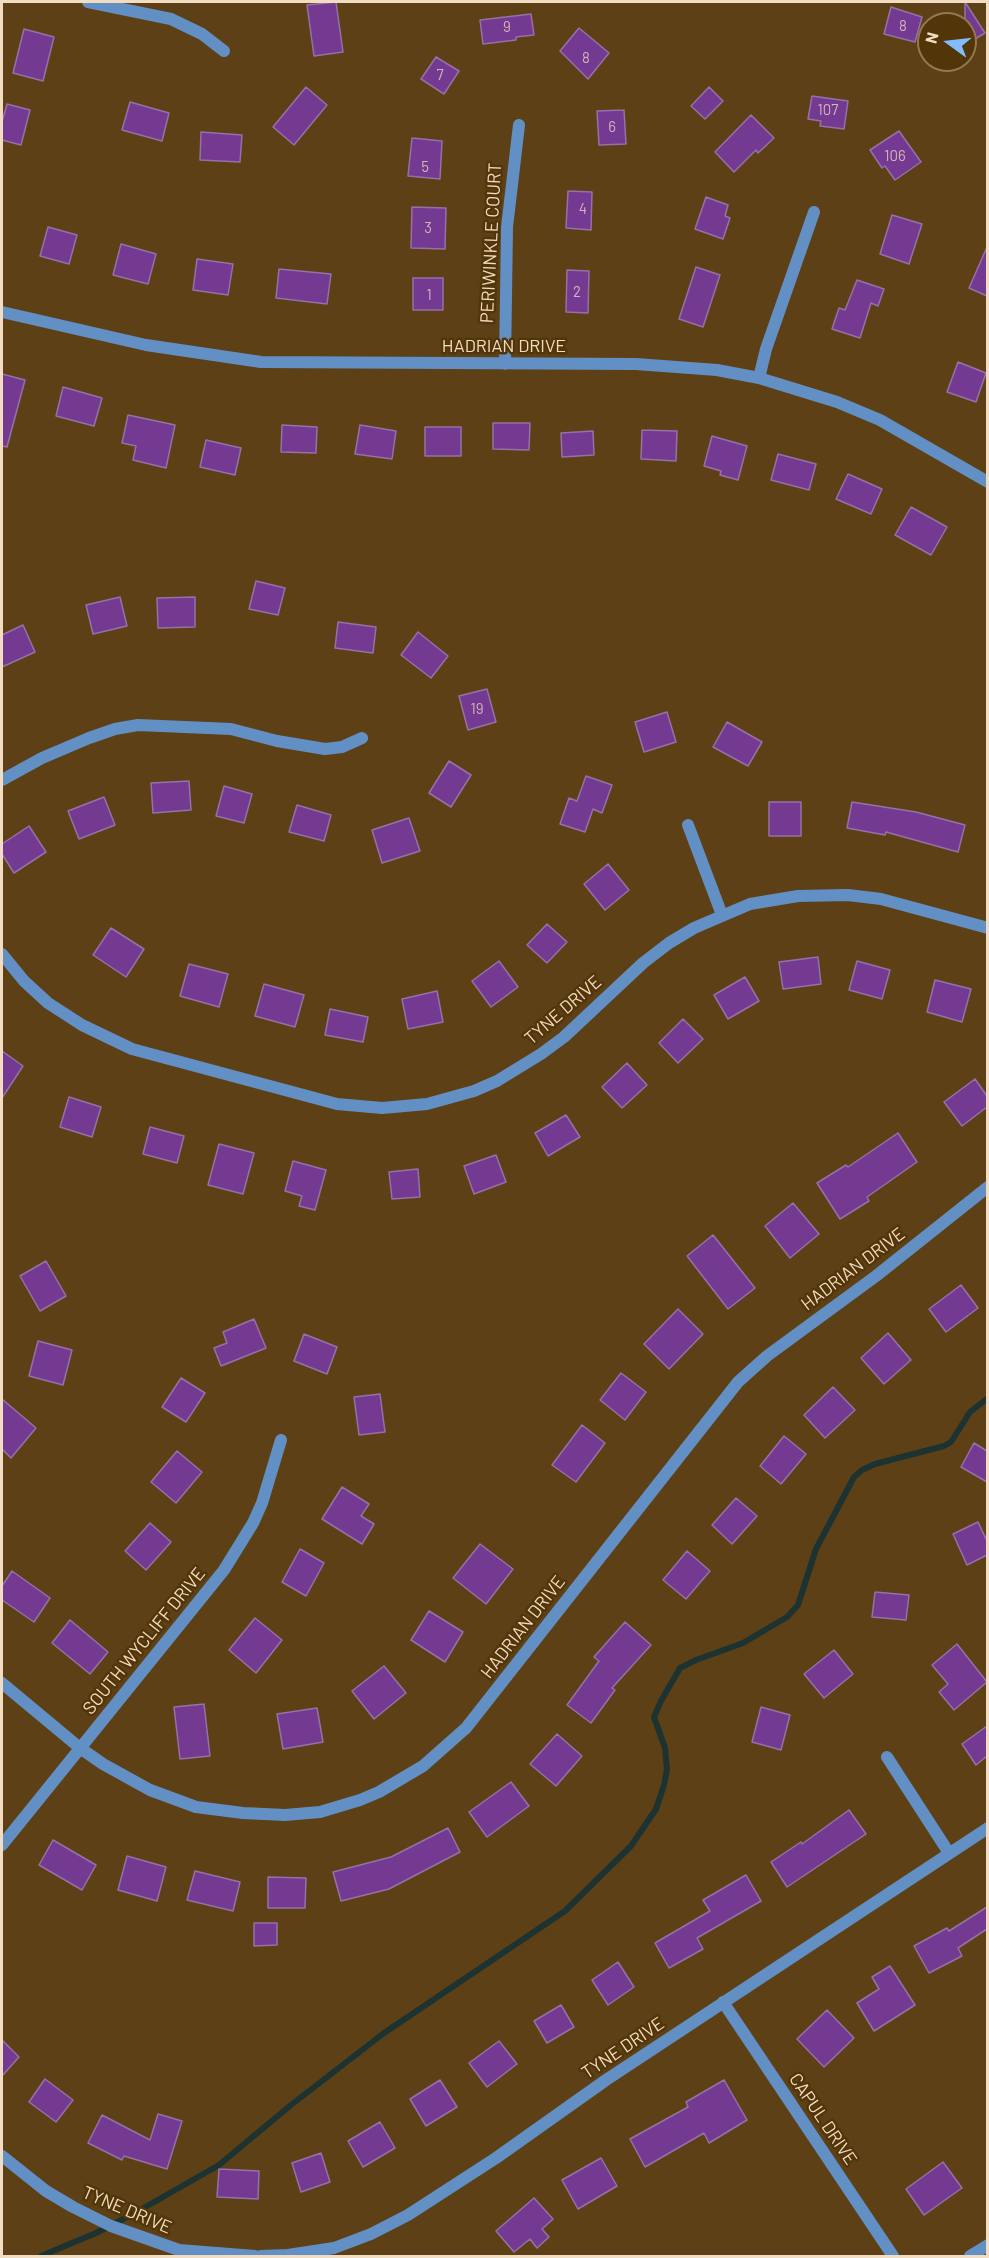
<!DOCTYPE html>
<html>
<head>
<meta charset="utf-8">
<style>
  body { margin:0 }
  #map { position:relative; width:989px; height:2258px; overflow:hidden; background:#5e4016; font-family:Barlow,sans-serif }
  canvas { display:block }
  .frame { position:absolute; inset:0; border:3px solid #f3ddc2; pointer-events:none }
  .north { position:absolute; left:917px; top:12px; width:60px; height:60px; box-sizing:border-box; background:#523609; border:2px solid #927953; border-radius:50%; rotate:285deg; font-size:16px; font-weight:700; line-height:24px; text-align:center; color:#f3ddc2 }
  .north::after { content:''; display:block; margin:auto; width:21px; height:27px; background:#84bcfb; clip-path:polygon(50% 0,100% 100%,50% 72%,0 100%) }
</style>
</head>
<body>
<div id="map">
<canvas width="989" height="2258"></canvas>
<div class="frame"></div>
<div class="north">N</div>
</div>
<script>
const ctx = document.querySelector('canvas').getContext('2d');
ctx.lineJoin = 'round';
const toPath = rows => new Path2D(rows.map(r => 'M' + r).join(''));
function trace(path, color, width, dash) { ctx.strokeStyle = color; ctx.lineWidth = width; ctx.lineCap = dash ? 'butt' : 'round'; ctx.setLineDash(dash || []); ctx.stroke(path); }
function fillPath(path, color) { ctx.fillStyle = color; ctx.fill(path, 'evenodd'); }
function drawText(font, color, halo, rows, align = 'center') {
  ctx.font = font + ' Barlow,sans-serif'; ctx.lineWidth = 5; ctx.setLineDash([]); ctx.textBaseline = 'middle'; ctx.strokeStyle = halo; ctx.fillStyle = color; for (const [text, x, y, turn = 0] of rows) {
    ctx.save(); ctx.translate(x, y); ctx.rotate((+turn || 0) * Math.PI / 180); ctx.textAlign = isNaN(turn) ? turn : align; if (halo) ctx.strokeText(text, 0, 0); ctx.fillText(text, 0, 0); ctx.restore();
  }
}
trace(toPath([
  [41,2256,96,2233,135,2213,219,2165,291,2105,384,2033,565,1911,631,1846,656,1809,664,1785,667,1769,665,1748,654,1717,661,1701,680,1668,696,1660,743,1643,787,1617,798,1605,816,1549,854,1477,862,1470,875,1464,944,1446,951,1442,970,1412,988,1398]
]), '#1c3332', 6);
const building = toPath([
  [336,2,343,52,314,56,307,5,336,2],
  [965,2,985,33,965,45,965,2],
  [891,7,922,17,915,42,884,34,891,7],
  [531,14,534,35,516,37,516,40,483,44,480,20,531,14],
  [579,28,609,53,588,79,560,51,579,28],
  [24,29,54,37,43,81,13,73,24,29],
  [436,57,459,71,444,94,421,79,436,57],
  [306,87,327,105,294,145,273,127,306,87],
  [709,87,723,101,705,119,691,106,709,87],
  [812,96,848,101,844,129,820,126,821,121,808,119,812,96],
  [130,102,169,113,162,141,122,130,130,102],
  [7,104,30,110,21,145,2,140,2,122,7,104],
  [624,110,626,144,599,145,597,111,624,110],
  [751,115,774,138,758,153,756,150,734,172,715,152,751,115],
  [899,131,921,162,895,180,885,166,882,168,870,150,899,131],
  [201,132,242,135,240,162,200,160,201,132],
  [412,138,442,141,440,179,408,176,412,138],
  [568,191,592,192,591,230,566,228,568,191],
  [706,197,728,205,725,216,730,218,723,239,695,229,706,197],
  [412,207,446,208,445,249,411,248,412,207],
  [892,215,922,224,909,264,880,254,892,215],
  [48,227,77,235,69,264,40,256,48,227],
  [121,244,156,254,148,284,113,275,121,244],
  [987,247,987,296,969,288,987,247],
  [197,259,233,264,228,295,193,290,197,259],
  [696,267,720,275,703,327,679,319,696,267],
  [279,269,331,274,327,304,276,298,279,269],
  [567,270,589,271,588,313,566,312,567,270],
  [413,278,443,278,443,310,413,310,413,278],
  [857,280,884,289,878,306,871,303,860,338,832,329,839,308,845,310,857,280],
  [958,362,986,373,976,402,947,392,958,362],
  [2,374,25,380,7,447,2,446,2,374],
  [63,387,102,398,94,426,56,416,63,387],
  [128,415,175,425,166,468,133,460,136,446,122,443,128,415],
  [493,423,530,423,529,450,493,449,493,423],
  [282,425,317,427,316,453,281,452,282,425],
  [360,425,396,431,392,459,355,454,360,425],
  [425,427,461,427,461,456,425,456,425,427],
  [642,430,677,431,676,461,641,459,642,430],
  [593,431,594,455,562,457,561,433,593,431],
  [712,436,747,446,738,480,720,475,721,471,704,466,712,436],
  [206,440,241,448,235,475,200,467,206,440],
  [778,454,816,464,809,490,771,480,778,454],
  [848,474,882,489,871,514,836,499,848,474],
  [911,507,947,527,931,555,895,535,911,507],
  [256,581,285,588,278,615,249,609,256,581],
  [120,597,127,626,93,634,86,605,120,597],
  [195,597,195,627,158,628,157,598,195,597],
  [338,622,376,627,373,653,335,648,338,622],
  [23,625,35,652,2,667,2,635,23,625],
  [418,632,448,656,431,678,401,655,418,632],
  [487,689,496,722,468,730,459,696,487,689],
  [667,712,676,742,644,752,635,722,667,712],
  [727,722,762,742,748,766,713,747,727,722],
  [449,761,471,775,451,807,429,793,449,761],
  [586,776,612,785,602,813,593,809,585,832,560,824,569,798,577,801,586,776],
  [189,781,191,810,153,813,151,783,189,781],
  [224,786,252,794,244,823,216,816,224,786],
  [104,797,115,825,79,839,68,811,104,797],
  [769,802,801,802,801,836,769,836,769,802],
  [852,802,916,812,965,825,958,852,886,832,885,835,847,828,852,802],
  [297,805,331,815,324,841,289,832,297,805],
  [409,818,420,851,382,863,372,830,409,818],
  [29,826,46,852,14,873,2,854,2,844,29,826],
  [608,864,629,890,605,910,584,884,608,864],
  [547,924,567,942,547,963,527,945,547,924],
  [111,928,144,949,126,977,93,955,111,928],
  [818,957,821,984,783,989,779,962,818,957],
  [499,961,518,987,491,1007,472,981,499,961],
  [857,961,890,970,882,999,849,990,857,961],
  [189,964,228,974,219,1007,180,996,189,964],
  [745,977,759,1001,728,1019,714,995,745,977],
  [935,980,971,989,962,1022,927,1012,935,980],
  [264,984,304,995,295,1027,255,1016,264,984],
  [437,991,443,1022,408,1029,402,999,437,991],
  [330,1009,368,1017,363,1042,325,1035,330,1009],
  [683,1019,703,1039,678,1063,659,1043,683,1019],
  [2,1051,23,1066,2,1098,2,1051],
  [627,1063,647,1085,622,1108,602,1087,627,1063],
  [975,1079,987,1096,987,1107,962,1126,944,1102,975,1079],
  [69,1097,101,1107,92,1137,60,1127,69,1097],
  [566,1115,580,1137,548,1156,535,1133,566,1115],
  [150,1127,184,1136,177,1163,143,1154,150,1127],
  [898,1133,917,1162,867,1197,869,1201,840,1219,817,1183,846,1165,848,1167,898,1133],
  [219,1144,254,1153,243,1194,208,1185,219,1144],
  [496,1155,506,1182,474,1194,464,1166,496,1155],
  [293,1161,326,1170,315,1210,299,1206,302,1196,285,1191,293,1161],
  [418,1169,420,1197,392,1199,389,1172,418,1169],
  [793,1203,819,1234,790,1258,765,1226,793,1203],
  [713,1235,755,1288,728,1309,687,1256,713,1235],
  [46,1261,66,1296,40,1311,20,1276,46,1261],
  [961,1285,978,1308,946,1332,929,1309,961,1285],
  [678,1309,703,1334,669,1369,644,1344,678,1309],
  [254,1319,266,1348,221,1366,214,1348,227,1343,223,1332,254,1319],
  [888,1333,911,1360,884,1384,861,1358,888,1333],
  [304,1334,337,1347,327,1374,294,1361,304,1334],
  [38,1341,72,1350,63,1385,29,1376,38,1341],
  [621,1373,646,1392,625,1420,600,1400,621,1373],
  [181,1378,205,1393,186,1422,162,1407,181,1378],
  [833,1387,855,1410,825,1438,804,1415,833,1387],
  [380,1394,385,1432,359,1435,354,1397,380,1394],
  [2,1399,36,1428,11,1458,2,1449,2,1399],
  [582,1425,605,1443,576,1482,552,1465,582,1425],
  [784,1436,806,1454,781,1484,760,1466,784,1436],
  [974,1443,987,1451,987,1482,961,1467,974,1443],
  [177,1451,202,1472,176,1503,151,1482,177,1451],
  [342,1487,369,1504,361,1516,374,1524,362,1544,322,1519,342,1487],
  [736,1498,757,1516,732,1544,712,1525,736,1498],
  [978,1522,987,1541,987,1555,967,1565,953,1534,978,1522],
  [150,1523,171,1542,146,1570,125,1551,150,1523],
  [480,1544,513,1569,486,1604,453,1578,480,1544],
  [300,1549,324,1563,306,1596,282,1582,300,1549],
  [687,1551,710,1571,686,1599,663,1580,687,1551],
  [12,1571,50,1598,34,1622,2,1600,2,1586,12,1571],
  [875,1592,909,1595,906,1620,872,1617,875,1592],
  [429,1611,463,1632,445,1662,411,1640,429,1611],
  [255,1618,282,1640,256,1673,229,1650,255,1618],
  [70,1620,108,1652,90,1674,52,1643,70,1620],
  [625,1622,651,1645,612,1688,615,1690,591,1723,567,1705,599,1661,594,1657,625,1622],
  [957,1644,987,1682,954,1710,939,1692,948,1684,932,1665,957,1644],
  [834,1650,853,1674,824,1698,804,1674,834,1650],
  [384,1666,406,1693,374,1719,352,1691,384,1666],
  [204,1704,210,1756,180,1759,174,1707,204,1704],
  [761,1707,790,1715,781,1750,752,1742,761,1707],
  [317,1708,323,1742,283,1749,277,1714,317,1708],
  [987,1726,987,1756,976,1765,962,1744,987,1726],
  [557,1734,582,1756,556,1786,530,1764,557,1734],
  [511,1782,529,1806,487,1837,469,1812,511,1782],
  [849,1810,866,1834,787,1887,771,1862,801,1842,802,1844,849,1810],
  [448,1828,460,1852,389,1889,341,1901,333,1872,391,1857,448,1828],
  [53,1840,96,1865,82,1890,39,1865,53,1840],
  [127,1856,166,1867,157,1901,118,1890,127,1856],
  [195,1871,240,1882,233,1911,187,1900,195,1871],
  [746,1875,761,1901,697,1938,703,1949,669,1968,655,1943,710,1911,703,1900,746,1875],
  [268,1877,306,1878,305,1908,268,1908,268,1877],
  [987,1907,987,1929,958,1948,962,1956,929,1973,914,1946,947,1928,949,1931,987,1907],
  [254,1923,277,1923,277,1945,254,1946,254,1923],
  [618,1962,634,1987,608,2005,592,1980,618,1962],
  [890,1966,915,2005,874,2031,857,2003,879,1989,872,1977,890,1966],
  [561,2005,574,2027,547,2043,534,2021,561,2005],
  [827,2010,854,2038,824,2067,797,2039,827,2010],
  [2,2040,19,2057,2,2076,2,2040],
  [499,2041,517,2064,487,2087,469,2063,499,2041],
  [45,2079,73,2100,56,2122,29,2102,45,2079],
  [440,2080,457,2107,426,2126,410,2099,440,2080],
  [724,2080,747,2120,709,2143,704,2133,645,2167,630,2139,688,2107,686,2102,724,2080],
  [158,2114,182,2121,167,2169,124,2156,122,2160,88,2143,102,2115,150,2140,158,2114],
  [380,2122,395,2148,363,2167,348,2141,380,2122],
  [321,2153,330,2182,301,2192,292,2163,321,2153],
  [601,2158,617,2186,578,2209,562,2180,601,2158],
  [943,2162,962,2188,924,2215,906,2189,943,2162],
  [219,2169,259,2171,258,2199,217,2197,219,2169],
  [534,2198,553,2219,542,2229,549,2237,537,2248,530,2239,514,2252,496,2231,534,2198]
]);
fillPath(building, '#743a92');
trace(building, '#9372a7', 1.5);
trace(toPath([
  [88,2,171,19,202,34,224,51],
  [2,312,146,345,261,362,636,364,717,370,759,378,837,402,880,420,988,482],
  [505,364,507,227,519,125],
  [759,378,766,349,814,212],
  [2,780,42,758,89,738,115,729,138,725,231,729,277,741,325,749,342,747,362,738],
  [688,825,722,915],
  [2,954,24,981,48,1003,82,1025,132,1049,337,1104,382,1108,427,1104,474,1091,497,1081,541,1054,564,1037,643,963,669,943,694,928,750,904,798,896,848,895,881,899,988,928],
  [2,1683,80,1748,103,1764,150,1790,196,1807,243,1813,285,1815,320,1812,360,1800,379,1792,423,1766,466,1728,738,1382,767,1356,876,1276,988,1187],
  [887,1757,949,1853],
  [2,1845,224,1570,253,1523,262,1503,281,1440],
  [723,2002,893,2256],
  [2,2156,46,2191,73,2207,111,2226,179,2250,255,2256],
  [261,2256,288,2255,334,2248,371,2234,408,2215,496,2158,606,2080,988,1828],
  [970,2256,988,2245]
]), '#6390c4', 12);
drawText('15px', '#d3b4b6', null, [
  ["8",903,26],
  ["9",507,27],
  ["8",586,58],
  ["7",440,75],
  ["107",828,110],
  ["6",612,127],
  ["106",895,156],
  ["5",425,167],
  ["4",583,209],
  ["3",428,228],
  ["2",577,292],
  ["1",429,295],
  ["19",477,709]
]);
drawText('18px', '#f3ddc2', '#523609', [
  ["PERIWINKLE COURT",491,243,-87],
  ["HADRIAN DRIVE",504,346],
  ["TYNE DRIVE",563,1010,-41],
  ["HADRIAN DRIVE",853,1269,-37],
  ["HADRIAN DRIVE",523,1627,-52],
  ["SOUTH WYCLIFF DRIVE",144,1641,-51],
  ["TYNE DRIVE",623,2048,-34],
  ["CAPUL DRIVE",823,2119,56],
  ["TYNE DRIVE",127,2210,23]
]);
</script>
</body>
</html>
